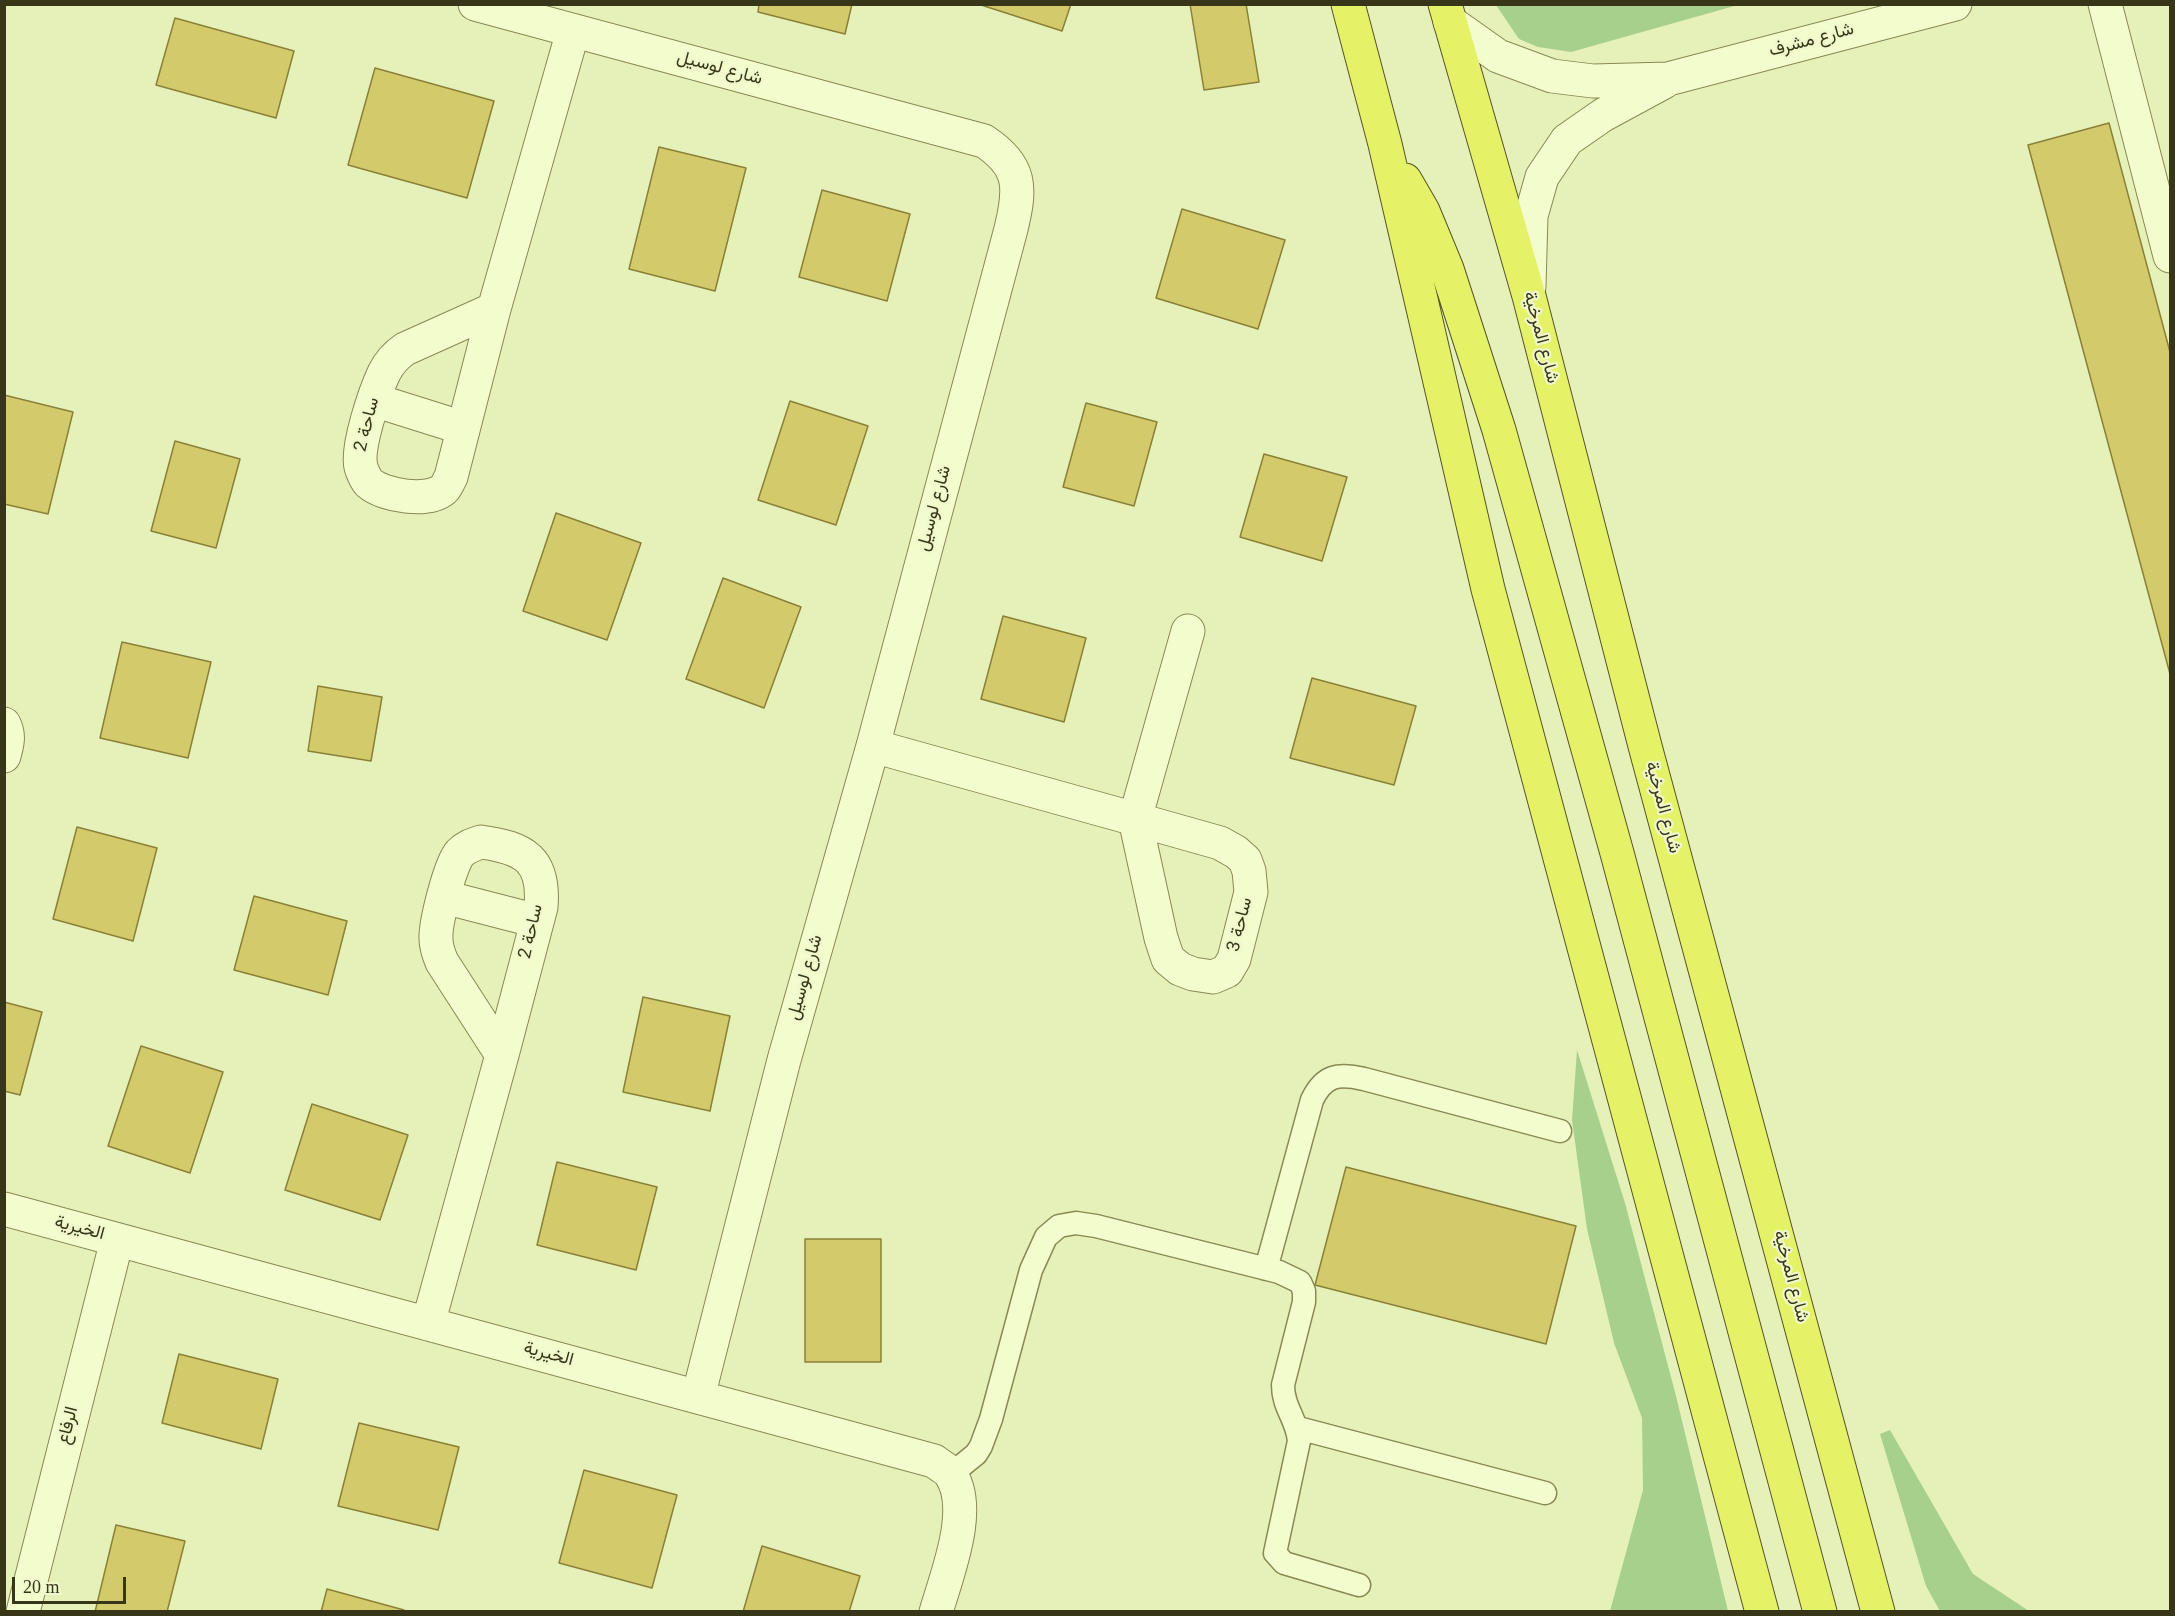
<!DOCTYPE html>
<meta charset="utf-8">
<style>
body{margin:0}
#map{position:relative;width:2175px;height:1616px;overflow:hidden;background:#e6f1ba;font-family:Georgia,serif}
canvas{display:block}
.frame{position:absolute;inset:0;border:6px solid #373619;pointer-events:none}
.scale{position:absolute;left:12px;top:1577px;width:114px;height:27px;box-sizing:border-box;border:3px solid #373619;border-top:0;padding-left:8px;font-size:18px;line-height:21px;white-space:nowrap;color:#373619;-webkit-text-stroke:4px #eff8ca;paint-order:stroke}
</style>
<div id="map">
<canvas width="2175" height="1616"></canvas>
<div class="frame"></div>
<div class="scale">20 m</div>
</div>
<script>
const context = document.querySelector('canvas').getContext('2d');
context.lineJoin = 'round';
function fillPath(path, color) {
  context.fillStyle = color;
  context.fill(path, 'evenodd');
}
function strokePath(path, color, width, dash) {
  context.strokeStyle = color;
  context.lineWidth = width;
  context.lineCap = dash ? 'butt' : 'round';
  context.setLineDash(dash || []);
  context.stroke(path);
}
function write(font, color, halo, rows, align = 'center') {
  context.font = font + ' Georgia,Vazirmatn,serif';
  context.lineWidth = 4.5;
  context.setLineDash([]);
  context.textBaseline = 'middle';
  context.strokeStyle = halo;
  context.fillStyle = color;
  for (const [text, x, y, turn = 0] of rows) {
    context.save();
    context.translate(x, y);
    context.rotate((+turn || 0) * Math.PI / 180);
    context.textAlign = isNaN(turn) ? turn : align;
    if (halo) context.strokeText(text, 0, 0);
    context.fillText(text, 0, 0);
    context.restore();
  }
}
fillPath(new Path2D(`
 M1496,5v-1l242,1 -167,47 -33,-5 -19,-8z
 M1577,1050l48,153 51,193 52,215h-118l33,-121 -1,-72 -28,-75 -27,-114 -15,-109z
 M1890,1430l83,144 56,37h-89l-14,-25 -46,-152z`), '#a7d08d');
const building = new Path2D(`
 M759,4h93l-7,30 -87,-22z
 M978,4h93l-9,27z
 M1190,4h56l13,78 -55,8z
 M175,18l119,33 -18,67 -120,-33z
 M375,68l119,33 -27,97 -119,-33z
 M2109,123l61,229v322l-142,-529z
 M659,147l87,21 -31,123 -86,-22z
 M822,190l88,24 -23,87 -88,-24z
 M1182,209l103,31 -27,89 -102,-31z
 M4,395l69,17 -25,102 -44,-10z
 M790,401l78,25 -32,99 -78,-25z
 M1086,403l71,19 -23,84 -71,-19z
 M175,441l65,18 -24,89 -65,-17z
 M1264,454l83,23 -25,84 -82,-24z
 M556,513l85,30 -34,97 -84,-29z
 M723,578l78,29 -37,101 -78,-29z
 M1003,616l83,22 -22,84 -83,-23z
 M122,642l89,20 -23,96 -88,-20z
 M1312,678l104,28 -22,79 -104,-27z
 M318,686l64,11 -11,64 -63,-10z
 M77,827l80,21 -24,93 -80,-22z
 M254,896l93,25 -19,74 -94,-25z
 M643,997l87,19 -20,95 -87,-19z
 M4,1002l38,10 -22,83 -16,-4z
 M141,1046l82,26 -33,101 -82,-27z
 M312,1104l96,31 -28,85 -95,-30z
 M557,1162l100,25 -21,83 -99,-25z
 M1346,1167l230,59 -30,118 -231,-59z
 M805,1239h76v123h-76z
 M179,1354l99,25 -17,70 -99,-26z
 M359,1423l100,24 -21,83 -100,-24z
 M584,1470l93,25 -25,93 -93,-25z
 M116,1525l69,16 -18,71h-72z
 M762,1546l98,30 -11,36h-106z
 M327,1589l77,21v2h-83z`);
fillPath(building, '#d3ca6c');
strokePath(building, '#8a8137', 1.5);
const service = new Path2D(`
 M1266,1269l46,-169c12,-25 26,-27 52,-21l196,52
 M1298,1428l247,65
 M948,1471l12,-4 16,-13 5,-8 10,-27 40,-149 15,-33 13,-11 17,-3 20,3 183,46 21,10 4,9v11l-21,83c0,23 14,34 16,56l-24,112 9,10 75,22`);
const minor = new Path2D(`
 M475,4l509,137c38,25 37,47 27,88l-138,517 -89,314 -86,337
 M2105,4l65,252
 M494,309l-43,168c-2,3 -4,9 -7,12 -16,14 -60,7 -75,-6 -3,-3 -7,-12 -8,-16 -5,-19 14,-75 23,-94 5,-10 12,-18 21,-24z
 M494,309l79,-278
 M374,400l89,28
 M4,724c6,12 3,20 0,32
 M873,746l262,73 53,-188
 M1135,819l85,24 16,9 9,8 4,11 2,21 -17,67 -7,12 -14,6 -20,-3 -13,-5 -12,-10 -7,-21z
 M481,842c43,6 64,17 60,65l-39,148 -60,-93c-3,-7 -6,-14 -6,-23 -1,-15 14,-75 24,-86 6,-6 12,-8 21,-11z
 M444,897l93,24
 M4,1209l930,252c5,4 11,7 15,11 26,34 -2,102 -13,140
 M428,1324l74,-269
 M23,1612l94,-372`);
const tertiary = new Path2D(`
 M1450,22l48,34 54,20 41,5 75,-2 287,-75
 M1529,287l2,-71 11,-39 25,-37 36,-25 61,-33`);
const trunk = new Path2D(`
 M1348,4l37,140 103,445 274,1023
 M1445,4l84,292 116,450 233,866
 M1405,180l18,31 24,58 52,161 118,423 203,759`);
strokePath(service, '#888953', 25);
strokePath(minor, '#888953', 35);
strokePath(tertiary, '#888953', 35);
strokePath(trunk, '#565428', 35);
strokePath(service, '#f3fccd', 22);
strokePath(minor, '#f3fccd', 33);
strokePath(tertiary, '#f3fccd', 33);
strokePath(trunk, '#e3f266', 33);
write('18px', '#373619', '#eff8ca', [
 ["شارع مشرف",1812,42,-15],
 ["شارع لوسيل",719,70,15],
 ["شارع المرخية",1539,338,75],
 ["ساحة 2",369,425,-76],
 ["شارع لوسيل",936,509,-75],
 ["شارع المرخية",1661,808,75],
 ["ساحة 3",1242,925,-76],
 ["ساحة 2",533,932,-77],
 ["شارع لوسيل",807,978,-74],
 ["الخيرية",79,1230,15],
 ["شارع المرخية",1789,1277,75],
 ["الخيرية",548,1356,15],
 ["الرفاع",70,1426,-76]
]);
</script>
